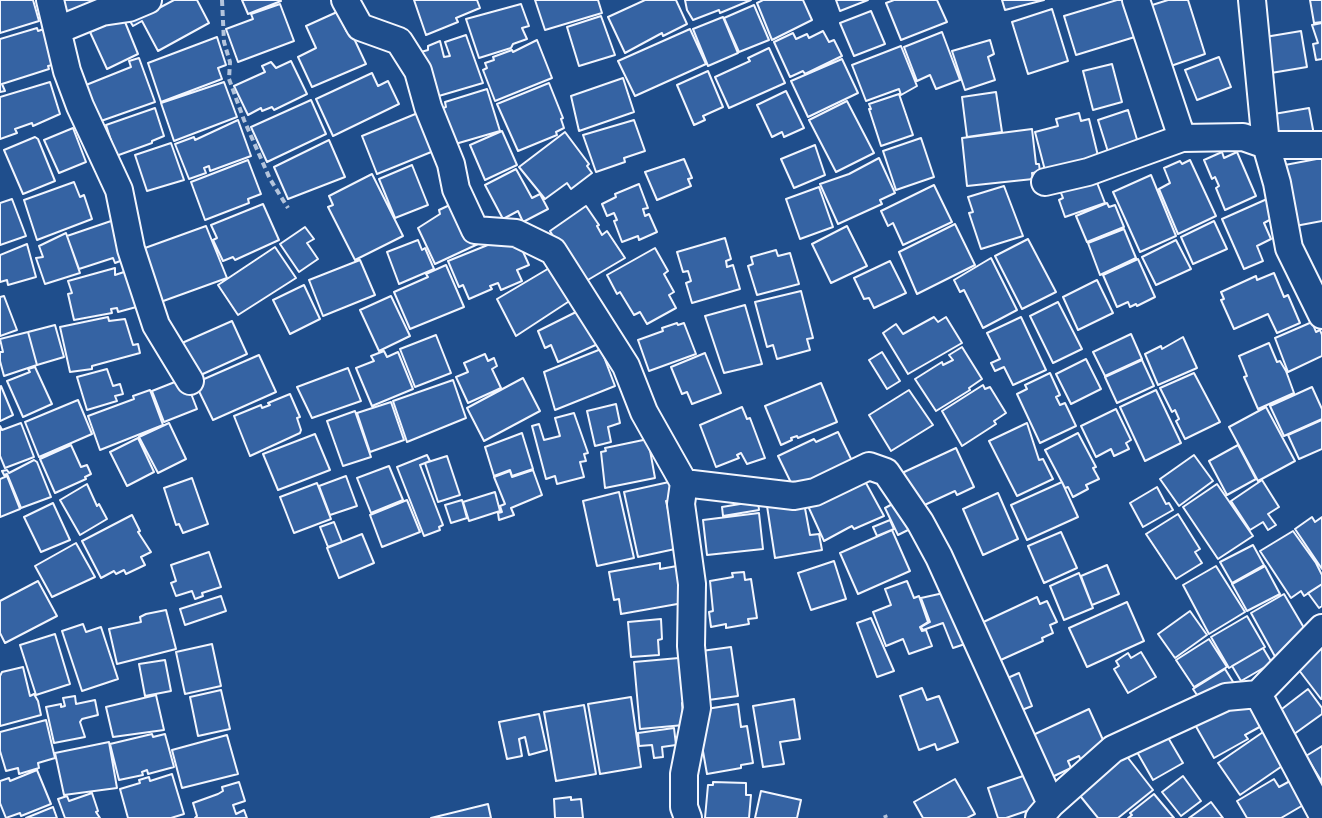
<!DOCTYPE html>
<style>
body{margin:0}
canvas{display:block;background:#1f4e8c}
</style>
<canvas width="1322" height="818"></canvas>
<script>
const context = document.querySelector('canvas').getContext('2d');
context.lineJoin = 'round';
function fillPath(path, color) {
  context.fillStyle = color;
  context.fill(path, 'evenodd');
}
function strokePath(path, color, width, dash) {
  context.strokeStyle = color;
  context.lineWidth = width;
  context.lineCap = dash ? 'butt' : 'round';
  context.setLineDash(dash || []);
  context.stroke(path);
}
const building = new Path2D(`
 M0,0h33l6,21 -39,12z
 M56,0h58l-54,15z
 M174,0h23l12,23 -51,28 -16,-30 -9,5 -5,-8 12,-6 2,5z
 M242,0h38l1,1 -33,13z
 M414,0h63l3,8 -24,10 2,4 -32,13z
 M535,0h63l4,13 -57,17z
 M645,0h31l11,24 -24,12 -1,-3 -37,20 -17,-36z
 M685,0h66l-31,13 -1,-3 -26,10 -6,-10z
 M763,0h40l9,20 -40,20 -15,-37z
 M836,0h32l-28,11z
 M894,0h43l10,22 -46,18 -15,-37z
 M1002,0h42l-39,10z
 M1117,0h10l11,36 -62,19 -12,-39z
 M1168,0h20l17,54 -37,13 -19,-61z
 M1310,0h12v22l-8,1z
 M280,4l14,37 -56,21 -12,-33 27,-10 -2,-5z
 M521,4l8,22 -7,2 5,11 -14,5 -2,4 -32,10 -13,-39z
 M754,5l15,35 -30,12 -15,-34z
 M1052,9l16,52 -40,13 -16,-52z
 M871,11l14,33 -31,12 -14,-33z
 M337,12l10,20 3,-2 16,34 -54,23 -14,-30 18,-9 -10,-22z
 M601,16l14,39 -36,11 -12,-39z
 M123,17l15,37 -31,15 -17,-37z
 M723,17l15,36 -30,13 -15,-37z
 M1322,23v36l-6,1 -3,-16 5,-1 -6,-18z
 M37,28l1,3 6,-2 12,35 -8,2 1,3 -47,15 3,7 -5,1v-53z
 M690,29l16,35 -71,32 -17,-35z
 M823,31l6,11 5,-2 8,16 -37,18 -2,-3 -13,6 -16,-35 19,-9 3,6 11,-5 2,4z
 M1301,31l6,36 -42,7 -6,-36z
 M942,32l18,48 -24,9 -6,-14 -13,6 -13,-34z
 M466,35l17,48 -51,15 -18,-44 14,-4v-4l12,-5 4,16 6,-1 -5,-14z
 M217,37l9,28 -8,3 4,11 -61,23 -13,-39z
 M537,40l15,38 -57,23 -12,-31 4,-2 -2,-5 9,-3 -1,-3 19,-7 1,2z
 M990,40l4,14 -6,3 7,23 -30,10 -13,-39z
 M901,46l16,40 -16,9 -2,-6 -33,12 -14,-36z
 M769,48l16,35 -56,25 -14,-31 35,-16 -2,-3z
 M1219,57l12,30 -34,13 -12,-30z
 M139,58l16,44 -54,19 -25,-32 55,-22 -2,-6z
 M842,59l16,34 -50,24 -17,-36z
 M291,61l16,33 -33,16 -2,-3 -10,4 -1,-3 -13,7 -14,-29 31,-14 -3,-6 9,-4 5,6z
 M1112,64l10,38 -29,8 -10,-39z
 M708,71l15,36 -20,9 2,4 -11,5 -17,-40z
 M372,73l6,13 10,-5 11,23 -66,32 -17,-37z
 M623,78l11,34 -55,19 -8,-35z
 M50,82l10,32 -27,12 -1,-3 -17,6 2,4 -17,6v-42z
 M224,82l13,35 -63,24 -13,-38z
 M549,83l14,35 -2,1 3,9 -8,4 1,3 -39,16 -21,-47z
 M487,89l13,42 -55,16 -12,-36 13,-4 -1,-5z
 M786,91l18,37 -20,9 -2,-5 -10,5 -15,-32z
 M996,92l6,40 -35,5 -5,-40z
 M899,94l14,41 -32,11 -12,-37h2l-2,-5z
 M311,100l15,34 -59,28 -16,-35z
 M847,101l27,52 -38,19 -27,-52z
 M155,108l9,28 -12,5v2l-36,13 -10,-31z
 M1309,108l5,27 -34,7 -6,-28z
 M425,110l16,38 -64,26 -15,-38z
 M1128,110l11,36 -30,9 -11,-35z
 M1079,113l2,8 8,-2 11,45 -53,14 -12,-46 23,-6 -2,-7z
 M238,120l13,36 -41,15 -1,-5 -5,2 2,5 -17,6 -14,-35 19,-7 1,3z
 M634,120l11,31 -21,7 1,4 -29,10 -13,-37z
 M73,128l13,34 -27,11 -15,-33z
 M1032,129l4,35h3l1,8 -8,1 1,6 -66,7 -5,-48z
 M502,131l15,34 -32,15 -15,-35z
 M565,132l24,32 -2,2 5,7 -21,16 -4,-6 -22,16 -26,-32z
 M35,137l3,2 17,42 -32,13 -19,-44z
 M921,138l13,39 -38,13 -13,-39z
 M329,140l16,37 -57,22 -14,-32z
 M171,143l13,37 -37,11 -12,-36z
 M815,145l10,30 -31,13 -13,-29z
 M1222,152l2,6 13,-6 19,44 -31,14 -9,-22 3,-2 -4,-9 -3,2 -8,-19z
 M879,158l16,35 -15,7 2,4 -44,20 -18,-40 29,-10z
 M1322,158v63l-32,6 -5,-62z
 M684,159l8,19 -4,1 3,7 -34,14 -12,-28z
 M248,160l13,34 -13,5 1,4 -44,17 -14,-38z
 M1190,160l26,56 -38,18 -19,-45 11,-6 -6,-15 16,-7 2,3z
 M412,165l16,40 -33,13 -16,-39z
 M516,169l16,29 8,-4 8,15 -25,13 -5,-11 -15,8 -18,-34z
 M372,174l31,62 -48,24 -27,-53 5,-2 -4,-9z
 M1094,175l11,28 -40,14 -6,-17 4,-2 -6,-15z
 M1151,175l25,61 -36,16 -27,-60z
 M74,182l6,15 4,-2 8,24 -55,21 -13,-40z
 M639,184l9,24 -5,1 2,7 4,-2 8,18 -18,8 -1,-4 -16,6 -8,-21 3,-1 -3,-7 -7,3 -5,-12 14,-7 -1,-3z
 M934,185l18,37 -49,23 -10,-22 -5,3 -7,-15z
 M1004,186l19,50 -42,13 -12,-36 4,-1 -5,-15z
 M819,187l14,40 -33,12 -14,-40z
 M12,199l14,37 -26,9v-42z
 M1267,199l8,18 -11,6 7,16 -14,7 6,15 -19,8 -22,-50z
 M454,203l7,4 17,37 -43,20 -17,-36 22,-14 -1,-4z
 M1107,203l2,4 6,-2 9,22 -37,15 -11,-26z
 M263,204l16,36 -44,20 -2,-3 -10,4 -10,-21 4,-2 -6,-13z
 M586,206l13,19 -2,1 5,9 5,-4 18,27 -44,26 -31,-53z
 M114,220l14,38 -13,5 -2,-5 -34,11 -12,-33z
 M1214,221l13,28 -34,15 -12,-27z
 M955,224l20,41 -58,29 -18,-42z
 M206,226l21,52 -72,26 -13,-43 3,-13z
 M847,226l20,40 -36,17 -19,-39z
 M305,227l9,12 -7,4 11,16 -19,13 -19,-28z
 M1124,229l12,29 -36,17 -12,-32z
 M66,233l14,40 -35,11 -9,-26 7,-1 -4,-11z
 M515,234l14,31 -12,5 5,11 -21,9 -3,-7 -8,3 2,3 -23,10 -6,-14 -4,2 -11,-26z
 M725,238l6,21 -5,2 1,6 6,-2 7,24 -48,14 -6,-20 5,-2 -3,-10 -5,1 -6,-20z
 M1028,239l28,53 -34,17 -27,-53z
 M418,240l4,10 3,-2 9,21 -35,15 -12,-32z
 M1176,240l15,29 -35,16 -14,-28z
 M27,244l9,33 -28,8 -1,-5 -7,2v-27z
 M275,247l21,31 -58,37 -20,-30z
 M655,248l13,23 -4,3 10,18 -5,3 7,13 -29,16 -7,-12 -6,3 -14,-23 -3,2 -10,-19z
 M776,250l2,6 12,-3 9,31 -42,11 -9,-29 5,-2 -2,-7z
 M991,258l26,52 -34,18 -19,-38 -4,2 -6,-12z
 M1138,259l17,38 -18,9 -1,-2 -6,3 -2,-5 -11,5 -14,-32z
 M360,260l15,35 -52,21 -14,-36z
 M890,261l16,32 -32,15 -5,-10 -5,1 -10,-21z
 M446,265l18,42 -54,22 -16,-37 34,-15 -2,-3z
 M551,267l20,33 -55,36 -19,-37z
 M115,268v7l15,-5 10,36 -22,6 -1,-4 -6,1 1,4 -38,7 -6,-26 4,-1 -4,-12z
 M1274,273l10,24 4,-2 12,28 -23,10 -9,-19 -34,15 -13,-29 3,-1 -3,-7 35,-16 1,4z
 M1097,280l16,33 -35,17 -15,-33z
 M304,285l16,34 -30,15 -17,-34z
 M801,291l12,47 -6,1 3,11 -33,9 -4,-14 -6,2 -12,-45z
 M4,296l13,34 -17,6v-39z
 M391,296l19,40 -31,15 -19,-41z
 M1058,302l24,47 -29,14 -23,-47z
 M745,305l17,59 -38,9 -19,-57z
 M584,308l16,35 -42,19 -7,-17 -6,3 -7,-17z
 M108,317l1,4 16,-2 8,26 5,-1 2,9 -48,13v3l-22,3 -10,-45z
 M934,317l4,5 8,-5 16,26 -54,31 -25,-41 13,-9 7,10z
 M1021,317l25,53 -33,15 -9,-18 -9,4 -4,-8 9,-4 -13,-26z
 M232,321l15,33 -53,24 -12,-35z
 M1312,322l4,10 4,-2 2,5v21l-34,16 -13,-34z
 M677,323l1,2 6,-2 12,31 -47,17 -11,-31 25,-9 -1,-3z
 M55,325l9,32 -27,8 -9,-33z
 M28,332l9,33 -33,11 -4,-15v-9h3l-3,-13z
 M1131,334l11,25 -37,17 -12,-24z
 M436,335l15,38 -36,14 -15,-38z
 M1183,337l14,31 -39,17 -13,-31 16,-8 1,3z
 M1269,343l8,19 3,-1 6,10 8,22 -36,16 -14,-32 3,-1 -8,-20z
 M962,347l20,32 -13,9 1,2 -34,21 -21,-32 27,-17 1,3 10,-5 -4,-5z
 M601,349l14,37 -60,24 -11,-38z
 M384,351l3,6 11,-5 15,37 -41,17 -16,-38 18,-7 -3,-5z
 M882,352l18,29 -13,8 -18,-29z
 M705,353l16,40 -29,11 -5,-12 -5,2 -11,-27z
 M485,354l3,7 6,-3 3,8 -5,3 9,19 -33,15 -12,-26 12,-5 -4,-9z
 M259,355l17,37 -63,28 -18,-37z
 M1086,359l15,30 -30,15 -15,-30z
 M1142,360l12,26 -37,17 -12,-26z
 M35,367l17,37 -29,13 -16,-36 23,-9 -2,-3z
 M348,368l13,33 -49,17 -15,-31z
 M107,369l6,17 7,-2 3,10 -8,2 2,5 -30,9 -10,-33z
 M1050,373l10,22 -4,2 4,8 5,-2 11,23 -36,17 -23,-49 10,-5 -2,-4z
 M1194,373l26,49 -35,17 -9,-18 3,-2 -4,-9 -3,2 -12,-24z
 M185,378l12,31 -33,13 -12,-31z
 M523,378l17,33 -56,30 -17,-33z
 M453,380l13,38 -59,24 -14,-41z
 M821,383l16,39 -39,16 -1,-2 -6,2 1,2 -11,5 -16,-39z
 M983,385l2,4 5,-2 16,26 -12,8 2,3 -34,22 -20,-35z
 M1,386l12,29 -13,6v-34z
 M1312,387l10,22v10l-38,17 -14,-30z
 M150,390l13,35 -63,25 -12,-34 46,-17 -1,-3z
 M909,390l24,35 -42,26 -22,-36z
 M1156,390l25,53 -36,18 -25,-54z
 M290,394l10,23 -3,1 4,12 -1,3 -50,23 -16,-40 27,-11 1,3 8,-3 -2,-2z
 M78,400l14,34 -53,23 -14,-35z
 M391,402l13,38 -34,12 -13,-39z
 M616,404l4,19 -12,4 3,15 -16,4 -8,-35z
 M742,407l5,12 3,-1 15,40 -18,6 -6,-11 -4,2 2,3 -23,9 -16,-42z
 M1266,407l29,54 -37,20 -29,-54z
 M1116,409l15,31 -5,3 3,6 -15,7 -3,-7 -15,8 -15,-31z
 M355,411l16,46 -28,9 -16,-45z
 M574,413l14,40 -4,1 2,7 -6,1 4,15 -27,7 -2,-8 -9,3 -14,-53 7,-2 5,16 16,-4 -5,-18z
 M1322,420v29l-23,10 -11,-24z
 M21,423l13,34 -29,11 -5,-12v-30l2,4z
 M169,423l17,36 -28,14 -19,-36z
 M1027,423l12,37 4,-1 10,20 -36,17 -28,-55z
 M838,432l15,31 -57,30 -18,-37 36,-17 2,3z
 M522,433l11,36 -21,7 -2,-6 -16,6 -9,-29z
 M1078,433l18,34 -3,1 6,11 -13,6 2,4 -15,8 -5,-10 -3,1 -20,-38z
 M315,434l15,36 -52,20 -15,-36z
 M138,438l16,34 -27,14 -17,-34z
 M648,439l7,39 -50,10 -4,-36 5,-1 -1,-3z
 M71,445l10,22 6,-2 4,9 -6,3 1,2 -31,14 -15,-34z
 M1238,445l18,34 -29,16 -18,-34z
 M956,448l18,39 -17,8 -2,-4 -37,17 -16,-35z
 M427,455l3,6 -10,4 23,60 -4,2 1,3 -16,6 -27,-69z
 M1194,455l19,26 -34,25 -19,-27z
 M447,456l13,39 -22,7 -13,-39z
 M34,460l3,2 14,35 -30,11 -14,-34 -3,1 -2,-4 5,-1 2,3z
 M389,466l14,34 -32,13 -14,-35z
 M533,470l9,25 -31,13 3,7 -15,5 -1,-7 4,-1 -2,-6 5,-2 -11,-27 16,-6 2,6z
 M7,476l13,33 -20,8v-38z
 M346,476l11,30 -27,9 -11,-29z
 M192,478l16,46 -25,9 -4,-9 -3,1 -12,-37z
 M1262,480l17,27 -11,7 8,11 -8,5 -5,-8 -13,8 -19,-29z
 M669,482l4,18 -7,1 3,13 4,-1 4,20 -5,1 3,15 -37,8 -14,-65z
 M861,482l1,2 4,-1 18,33 -30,13 -2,-3 -4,2 -24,13 -16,-35z
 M1062,482l16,35 -51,23 -16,-35z
 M317,483l14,36 -37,14 -14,-36z
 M87,484l10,22 2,-2 8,15 -27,16 -20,-35z
 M1217,484l36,52 -35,23 -35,-52z
 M1157,487l9,17 3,-1 4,7 -30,17 -13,-24z
 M495,492l5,19 -31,10 -6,-19z
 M619,492l15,66 -37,8 -14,-65z
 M998,493l20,46 -35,16 -20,-46z
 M407,500l13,32 -38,15 -12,-32z
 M462,500l5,18 -16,5 -6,-18z
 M900,500l14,27 -16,8 -13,-27z
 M758,501l1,9 -36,6 -1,-9z
 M53,503l17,37 -29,12 -17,-35z
 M784,503h20l6,32 9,-1 3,16 -47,8 -8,-52z
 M759,513l4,36 -56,6 -4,-35z
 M1178,514l22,35 -5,3 7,11 -26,16 -30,-45z
 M132,515l8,16 -2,1 13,20 -10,5 4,8 -19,9 -2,-4 -8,4 -2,-3 -13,7 -19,-37z
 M1312,517l3,5 7,-5v52l-27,-40z
 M890,520l4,9 -17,7 -4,-9z
 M334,522l8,20 -14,5 -8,-20z
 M892,530l18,41 -52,23 -18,-41z
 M1293,531l23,32 6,12v9l-18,12 -3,-5 -10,7 -31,-47z
 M1061,532l16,36 -33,15 -16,-37z
 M362,534l12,29 -35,15 -12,-30z
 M76,543l19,34 -43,20 -17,-31z
 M1253,545l11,20 -32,18 -12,-21z
 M209,552l12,35 -19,6 1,3 -8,3 -3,-8 -16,5 -5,-13 5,-2 -5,-16z
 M834,561l12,38 -35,11 -13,-37z
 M660,563v6l17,-3 6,37 -62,11 -2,-15 -5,1 -5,-28z
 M1107,565l12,29 -27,11 -11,-29z
 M1216,566l29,46 -36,22 -26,-49z
 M1265,566l15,28 -33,17 -15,-27z
 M744,572l1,8 6,-1 6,39 -9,1 1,5 -23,4v-4l-15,3 -2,-15 4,-1 -3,-30 23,-4 -1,-4z
 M1079,573l14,35 -29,12 -14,-34z
 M38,581l19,35 -52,27 -5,-10v-32z
 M907,581l7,17 5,-2 1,3 8,23 -8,5 2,4 4,-1 6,16 -23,8 -6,-15 -17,7 -13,-34 18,-7 -6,-16z
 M1322,584v22l-3,2 -11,-15z
 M948,592l20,51 -15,5 -10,-25 -20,7 -2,-3 9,-5 -9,-24z
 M1284,594l26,44 -32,24 -27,-49z
 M221,596l5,15 -41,14 -5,-16z
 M1037,597l3,7 7,-3 10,21 -7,3 3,8 -11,5 1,3 -49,22 -17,-38z
 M1127,602l17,39 -57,26 -18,-39z
 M166,610l10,39 -59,15 -8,-35 32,-7 -1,-5 6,-3z
 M1190,611l17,24 -32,23 -17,-24z
 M1247,616l18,31 -36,21 -18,-31z
 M871,618l23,53 -17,6 -20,-54z
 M661,619l1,20 -4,1 1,15 -28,2 -3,-35z
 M83,624l3,8 15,-5 17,52 -36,12 -20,-60z
 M55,634l15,50 -34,11 -16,-50z
 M1209,639l18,28 -33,20 -18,-27z
 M1322,640v59h-1l-29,-38z
 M212,644l9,42 -36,8 -9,-42z
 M731,647l7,49 -37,5 -7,-49z
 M1263,648l9,15 -31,18 -9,-15z
 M1141,652l15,25 -28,16 -14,-24 5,-3 -3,-5 12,-8 3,5z
 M690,657l5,45 -13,1 2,22 -44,4 -6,-67z
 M165,660l6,31 -26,5 -6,-32z
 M23,667l7,29 4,-2 4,7 3,14 -41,11v-50l2,-4z
 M1225,669l10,16 -32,19 -10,-15z
 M1019,673l13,33 -15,6 -14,-32z
 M922,688l5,12 12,-4 19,46 -21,8 -2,-6 -16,6 -19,-54z
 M1308,689l14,19v6l-32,23 -16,-22z
 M221,690l9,39 -32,7 -8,-39z
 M156,695l8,35 -51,7 -7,-30z
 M75,696l1,8 19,-4 3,15 -16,4 -2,3 5,15 -31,6 -8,-36 15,-3v3l4,-1 -2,-8z
 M1249,696l16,28 -20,11 3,4 -34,19 -20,-35z
 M631,697l10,70 -41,7 -12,-70z
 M794,699l6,40 -20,3 4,22 -21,3 -10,-61z
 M738,704l3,23 6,-1 6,37 -12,2v3l-34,6 -9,-51 2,-13z
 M584,705l12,69 -40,7 -12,-69z
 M1089,709l19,42 -26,12 -3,-7 -11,5 3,7 -19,9 -19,-42z
 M539,714l8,36 -18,5 -4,-18 -6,2 3,17 -15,3 -8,-37z
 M46,720l9,38 -17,5 1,5 -20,6 -1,-6 -12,3 -6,-20v-19z
 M674,728l2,17 -14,2 1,10 -9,1 -2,-13 -13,1 -1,-13z
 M1163,729l20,34 -30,17 -20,-35z
 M1266,730l22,32 -48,33 -22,-32z
 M152,734l1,3 12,-3 9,33 -26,7 -1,-4 -5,2 1,3 -24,5 -9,-36z
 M227,735l11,39 -56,14 -10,-38z
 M109,742l8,46 -53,7 -9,-42z
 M1322,746v36l-16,-26z
 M1125,754l28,36 -35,28h-20l-21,-26z
 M37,770l14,34 -30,12 -1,-3 -14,5 -6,-15v-22l9,-3 1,3z
 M172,774l12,40 -13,4h-43l-8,-29 20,-6 -1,-3 10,-3 1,4z
 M1026,775l12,32 -32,11h-8l-10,-30z
 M1183,776l18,25 -20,15 -19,-24z
 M955,779l20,35 -8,4h-44l-9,-16z
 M1274,779l5,8 11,-6 15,23 -24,14h-34l-10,-17z
 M239,782l6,19 -12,4 3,9 8,-4 3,8h-52l2,-2 -4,-13 25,-9 5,-3 -1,-4z
 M713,782l33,1v12h5l-2,23h-44l3,-33h5z
 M761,791l40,9 -4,18h-42z
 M92,793l6,18 -2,1 4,6h-35l-7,-19 9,-3 2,5z
 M1154,794l20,24h-46l4,-3 -2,-2z
 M571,797v3l10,-1 2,19h-28l-1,-19z
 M1211,802l12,16h-34z
 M488,804l3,14h-60z
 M53,807l4,11h-31z`);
fillPath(building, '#3563a3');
strokePath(building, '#f2f6ff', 2);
const minor = new Path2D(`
 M50,0l17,71 13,35 39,84 12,59 25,76 34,56
 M345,0l15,27 39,14 19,30 10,36 23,57 5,25 19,41 41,3 37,18 73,115 18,46 40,71 -3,21 11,80 -1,62 6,62 -13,66v33l4,11
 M1136,0l46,138
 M1252,0l14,145h56
 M58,30l44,-18 27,-4 19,-8
 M1045,182l43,-10 94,-34 61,-1 23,8 11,38 12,65 33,67
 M684,483l110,13 21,-4 54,-26 17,6 34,50 19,35 112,247
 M1258,694l64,120
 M1039,818l12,-14 62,-55 113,-52 32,-3 64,-66`);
strokePath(minor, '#f2f6ff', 30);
strokePath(new Path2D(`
 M222,0l2,42 6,20 -1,17 15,41 26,59 18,29
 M885,815l1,3`), '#b3c4dc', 4, [6, 4]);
strokePath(minor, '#1f4e8c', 26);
</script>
